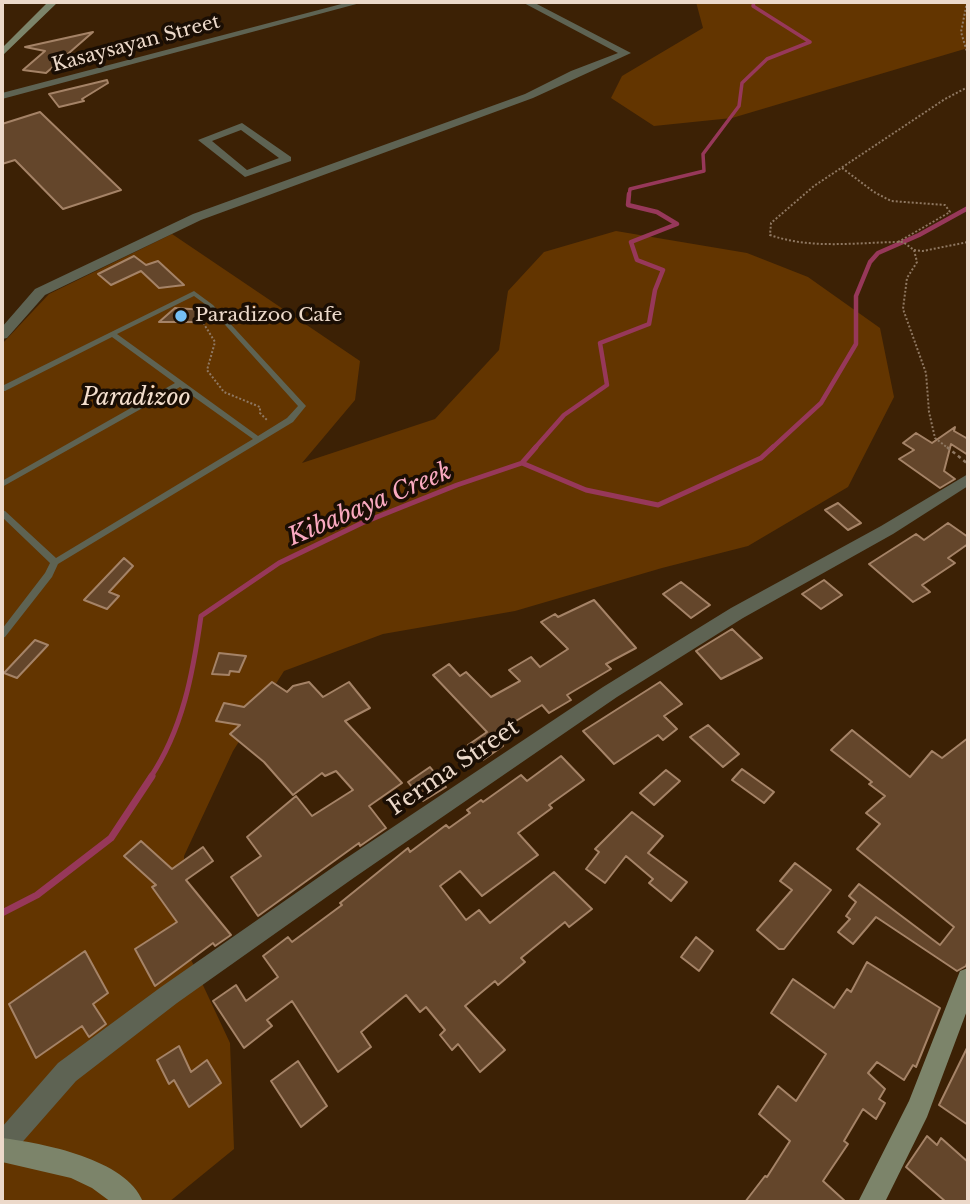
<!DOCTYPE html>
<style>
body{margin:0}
#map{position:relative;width:970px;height:1204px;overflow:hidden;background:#3c2105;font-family:"Libre Baskerville",serif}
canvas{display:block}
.frame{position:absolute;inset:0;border:4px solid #ecd9ca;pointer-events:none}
</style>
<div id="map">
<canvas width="970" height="1204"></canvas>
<div class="frame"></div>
</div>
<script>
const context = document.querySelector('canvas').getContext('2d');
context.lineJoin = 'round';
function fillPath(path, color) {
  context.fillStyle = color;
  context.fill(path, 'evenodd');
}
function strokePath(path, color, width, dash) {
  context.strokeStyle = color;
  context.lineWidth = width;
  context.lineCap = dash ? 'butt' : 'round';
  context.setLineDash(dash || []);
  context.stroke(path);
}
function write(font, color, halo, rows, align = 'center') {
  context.font = font + ' "Libre Baskerville",serif';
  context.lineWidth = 7;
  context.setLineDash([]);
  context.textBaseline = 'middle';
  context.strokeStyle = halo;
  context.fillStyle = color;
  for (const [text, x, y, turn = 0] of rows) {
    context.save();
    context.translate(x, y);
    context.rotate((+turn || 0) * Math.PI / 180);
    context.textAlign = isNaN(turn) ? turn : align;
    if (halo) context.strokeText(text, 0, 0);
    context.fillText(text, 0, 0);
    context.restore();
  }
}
fillPath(new Path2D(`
 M696,2h272v46l-236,70 -78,8 -43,-28 11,-22 81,-48z
 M616,231l131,22 61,24 72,51 14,69 -46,90 -100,59 -86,22 -147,43 -132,23 -99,37 -51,80 -49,105 3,95 43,92 4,106 -65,53h-167v-858l47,-50 123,-60 188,127 -5,39 -53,63 133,-44 64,-69 9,-59 36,-39z`), '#633500');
strokePath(new Path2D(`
 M629,196l1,-7 74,-18 -1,-17 36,-48 3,-23 25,-24 43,-17 -57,-36 1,-4`), '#97385a', 3.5);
strokePath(new Path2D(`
 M534,449l30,-34 43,-30 -7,-42 49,-19 6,-34 8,-20 -26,-10 -6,-18 46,-18 -20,-12 -29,-7 1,-11
 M771,449l50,-46 35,-59v-48l14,-34 8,-9 41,-18 49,-27`), '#97385a', 4.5);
strokePath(new Path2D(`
 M522,463l64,27 72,15 103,-47 12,-11
 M150,778c33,-49 43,-105 51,-162l78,-53 83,-40 95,-38 65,-22 14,-16`), '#97385a', 5);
strokePath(new Path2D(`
 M2,913l35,-18 74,-57 41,-62`), '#97385a', 7);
const building = new Path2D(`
 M93,32l-47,41 -23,-3 22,-19 -20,-4z
 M107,80l1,3 -26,16 2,2 -25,6 -10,-13z
 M40,112l81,78 -58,19 -48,-49 -13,4v-40z
 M134,256l12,9 12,-4 26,24 -25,3 -18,-17 -30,14 -13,-11z
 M175,308l30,2 -11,12h-35z
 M955,427l-1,4 14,8v16l-17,-11 -7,27 11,8 -15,9 -41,-29 15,-9 -11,-7 13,-10 16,10z
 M838,503l23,20 -13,7 -23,-20z
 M948,523l20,14v7l-20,14 7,5 -33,22 8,7 -17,10 -44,-38 47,-30 8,6z
 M124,558l9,8 -24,26 10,4 -12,13 -23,-9z
 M824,580l18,15 -21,14 -19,-15z
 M681,582l29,23 -19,13 -28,-24z
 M594,600l42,48 -30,16 5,5 -44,26 4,5 -22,13 -7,-8 -49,30 10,11 -20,14 -15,-15 19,-13 -54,-57 16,-11 11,12 6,-4 25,25 29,-16 -11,-11 22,-13 9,10 28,-18 -27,-27 14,-8 3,3z
 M732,629l30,29 -41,21 -25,-28z
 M35,640l13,5 -31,33 -13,-5z
 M219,653l27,3 -7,16 -9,-1 -1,4 -17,-1z
 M272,682l15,10 6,-6 16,-4 14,15 26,-15 21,26 -25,13 57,62 -33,23 17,22 -26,18 -1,-3 -101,73 -27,-39 30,-21 -14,-19 49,-41 16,20 41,-26 -17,-19 -11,5 -3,-3 -29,22 -29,-33 -34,-28 10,-9 -24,-4 8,-18 20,4z
 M660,682l22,22 -18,12 13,13 -14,11 -5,-5 -44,29 -31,-33z
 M708,725l31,29 -16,13 -33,-30z
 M852,730l58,47 22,-26 10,7 26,-20v222l-2,6 -9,5 -81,-54 -23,27 -15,-12 12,-13 -4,-3 10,-14 -7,-6 10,-12 81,61 14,-18 -97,-78 23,-25 -14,-11 19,-17 -16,-12 3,-2 -41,-32z
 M561,756l23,24 -35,25 3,3 -34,25 20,22 -56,41 -22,-25 -20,15 26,34 13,-10 11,13 64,-51 38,37 -23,18 -4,-5 -44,36 4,4 -27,23 -3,-4 -30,25 40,44 -25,22 -22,-28 -6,6 -12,-15 5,-5 -19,-23 -6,5 -14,-17 -45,37 10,15 -33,25 -46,-71 -25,19 5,6 -28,22 -31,-47 23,-16 10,16 32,-24 -15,-21 25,-19 4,5 50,-37 -2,-2 68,-55 2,4 36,-27 3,3 21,-15 -3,-3 14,-10 2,2 38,-27 6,6z
 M430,767l16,20 -23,14 -15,-19z
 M742,769l32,23 -10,11 -32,-23z
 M666,770l14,11 -26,24 -14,-12z
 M632,812l31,24 -15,17 39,29 -16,19 -22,-18 4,-4 -27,-23 -21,27 -19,-14 13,-17 -4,-3z
 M141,841l31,28 31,-22 10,14 -27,19 45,55 -16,11 -2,-3 -58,43 -20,-37 42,-27 -25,-35 4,-2 -32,-29z
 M795,863l36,27 -47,59h-5l-22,-19 35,-40 -12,-9z
 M696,937l17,14 -14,20 -18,-14z
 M85,951l23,42 -15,11 13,20 -17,13 -7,-11 -46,32 -27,-54z
 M867,962l73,46 -24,59 -3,-2 -9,15 -27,-18 -9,11 17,16 -6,10 6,4 -9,16 -13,-10 -19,32 4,3 -25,37 23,21h-101l20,-26 2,1 23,-36 -31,-27 19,-28 18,15 30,-47 -55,-41 22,-34 41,29 13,-19 4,3z
 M179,1046l12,26 16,-12 14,23 -32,24 -15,-27 -5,4 -12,-24z
 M968,1046v79l-29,-20z
 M298,1061l29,45 -26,21 -30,-46z
 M927,1136l10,9 4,-7 27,24v40h-22l-40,-35z`);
fillPath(building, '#64462b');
strokePath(building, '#a58367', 2);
strokePath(new Path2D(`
 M967,2l-6,30 7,23
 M842,168l32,24 17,9 54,4 5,7 -52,30
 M914,250l9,1 45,-9
 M199,316l16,26 -8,28 17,22 36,15v6l7,7
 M949,449l-14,-11 -6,-26 -3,-39 -23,-64 4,-31 10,-16 -3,-12 -11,-8c-45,0 -90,8 -133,-7l1,-12 43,-37 131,-87 23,-12`), '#8f7862', 2, [2, 2]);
strokePath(new Path2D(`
 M947,447l21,17`), '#8f7862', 2.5, [3.5, 3.5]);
fillPath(new Path2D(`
 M194,291l19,14 93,101 -13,16 -235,142 -6,13 -47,60 -3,1v-9l43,-56 5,-10 -48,-46v-7l3,1 51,47 197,-119 -73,-52 -178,100v-6l173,-98 -63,-46 -107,54h-3v-5zM194,296l15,11 89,99 -11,12 -29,18 -141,-102z`), '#5e6353');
fillPath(new Path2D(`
 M349,2h15l-362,97v-6z
 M522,2h11l98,51 -98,45 -332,122 -156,75 -38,43 -5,1v-12l33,-38 158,-75 332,-120 46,-23 47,-18z
 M242,123l49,34v4l-46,16 -47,-37zM241,130l38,28 -32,12 -35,-29z
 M968,474v12l-75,48 -150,84 -126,79 -262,180 -178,126 -101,78 -65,74 -9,3v-31l56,-64 103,-76 178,-124 264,-176 128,-79 150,-82z`), '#5e6353');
fillPath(new Path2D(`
 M48,2h10l-56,54v-8z
 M968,968v40l-41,109 -42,85h-27l51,-101 51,-130z
 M2,1138c40,5 125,21 141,64h-32l-19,-14 -21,-10 -69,-16z`), '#7c846a');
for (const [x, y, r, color] of [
 [181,316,7,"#75c0f6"]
]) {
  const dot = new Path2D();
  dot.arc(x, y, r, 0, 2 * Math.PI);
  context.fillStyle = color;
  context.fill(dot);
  strokePath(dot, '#1a0e04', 2.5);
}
write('19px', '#ecd9ca', '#1a0e04', [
 ["Kasaysayan Street",136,44,-15]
]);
write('19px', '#ecd9ca', '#1a0e04', [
 ["Paradizoo Cafe",195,316]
], 'left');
write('italic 23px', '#f4dfce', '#1a0e04', [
 ["Paradizoo",136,399]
]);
write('23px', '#ecd9ca', '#1a0e04', [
 ["Ferma Street",454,768,-34]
]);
write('italic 24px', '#f9a9bf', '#1a0e04', [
 ["Kibabaya Creek",370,505,-23]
]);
</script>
